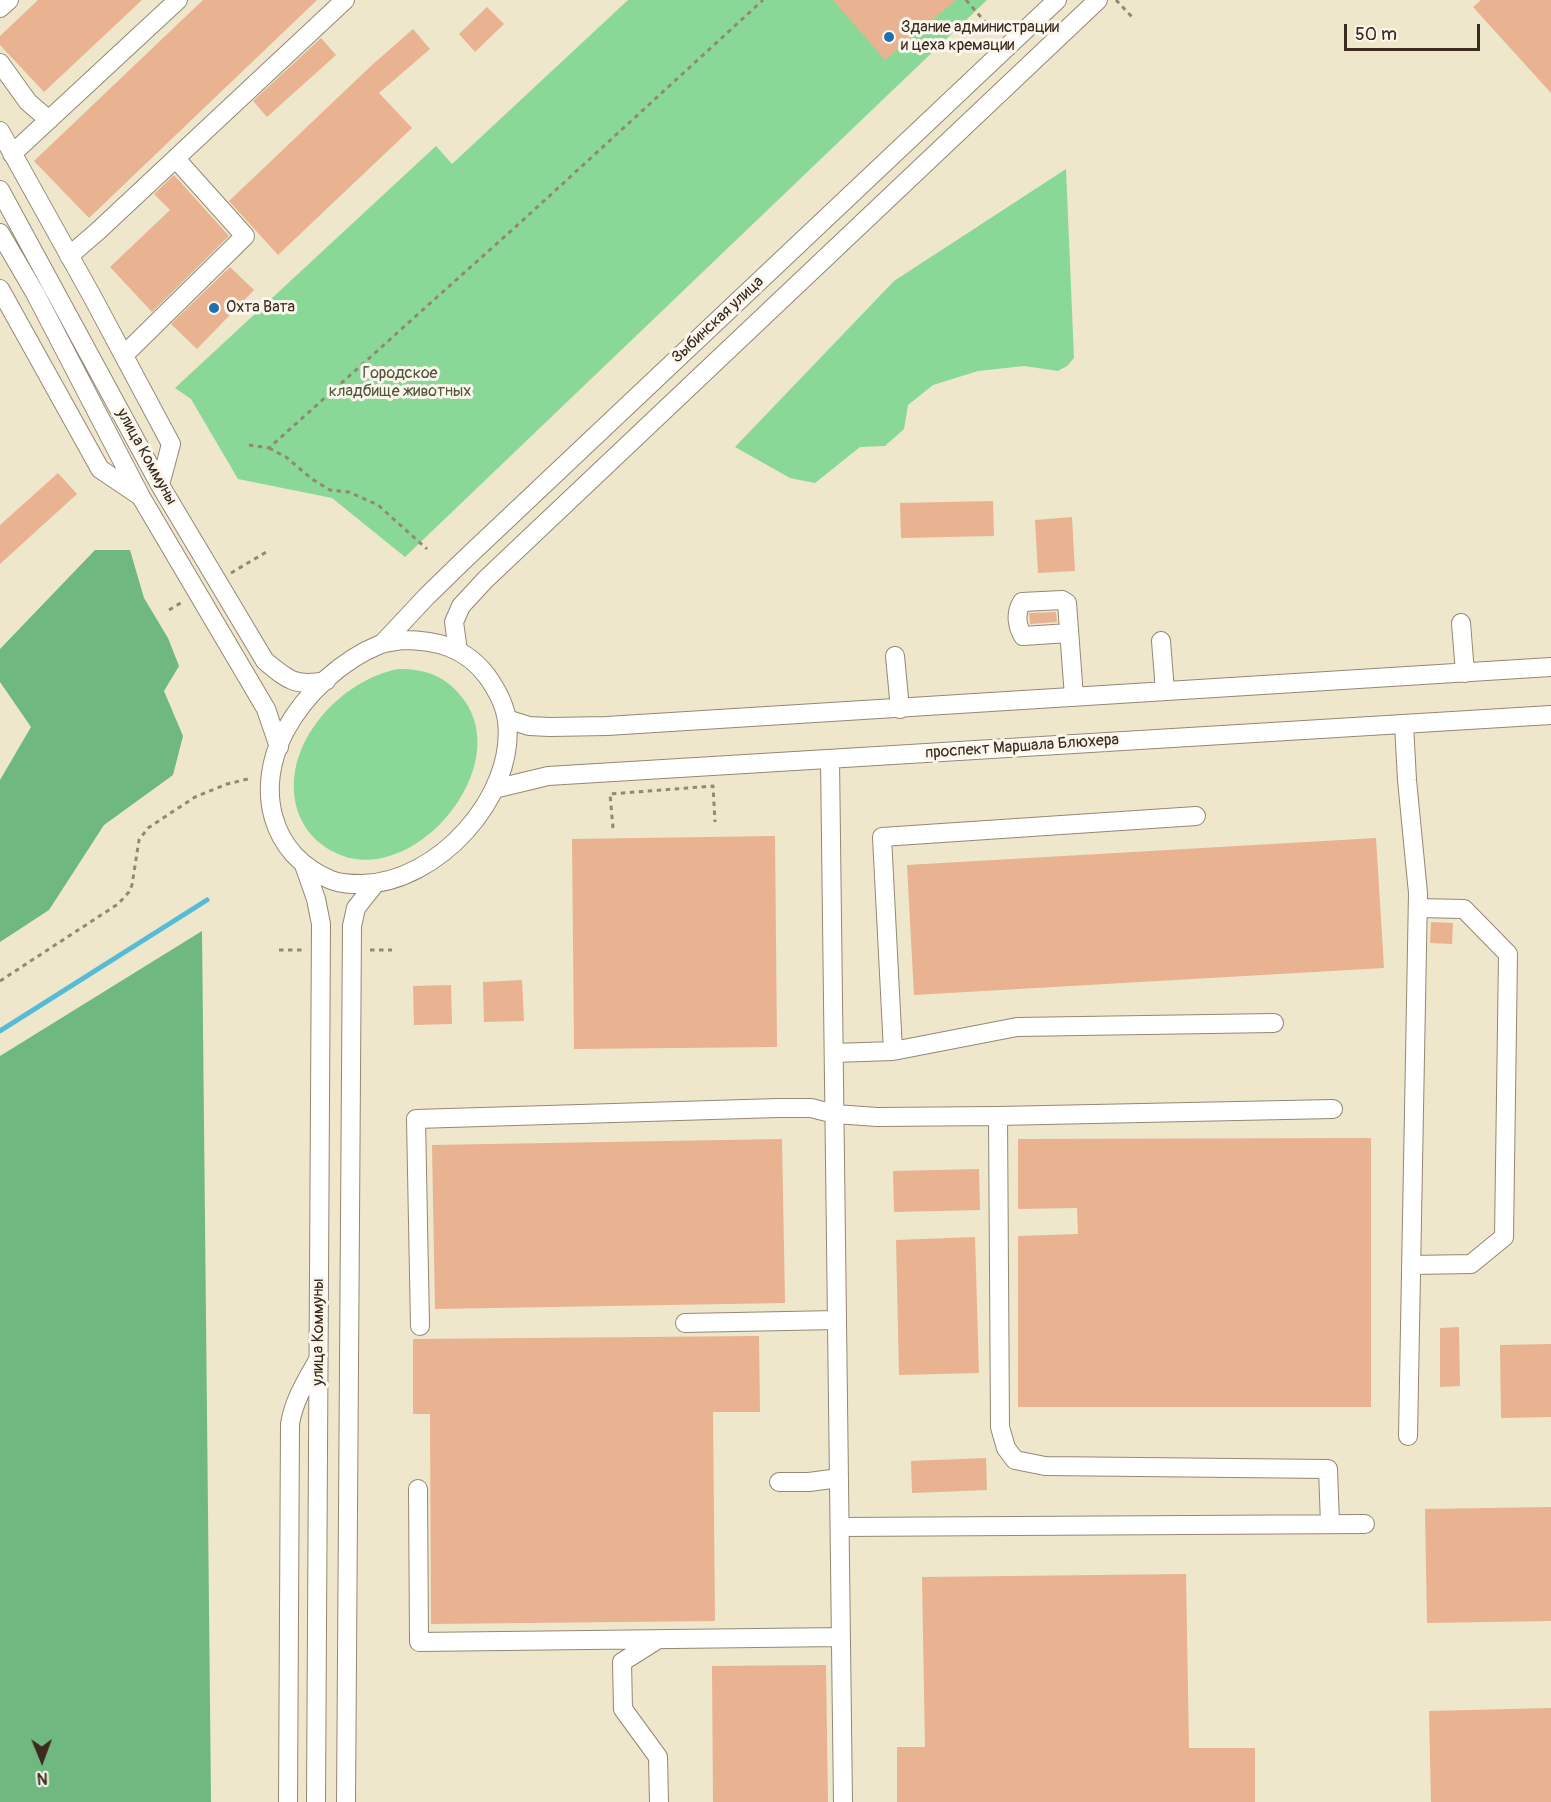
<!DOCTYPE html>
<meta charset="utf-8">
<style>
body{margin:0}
#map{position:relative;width:1551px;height:1802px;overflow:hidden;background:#eee7cb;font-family:Pangolin,sans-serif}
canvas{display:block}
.north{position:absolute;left:12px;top:1730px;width:60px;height:60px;-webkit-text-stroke:4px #fbf7ec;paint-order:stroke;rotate:179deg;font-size:16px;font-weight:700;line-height:24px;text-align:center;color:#3b2a1e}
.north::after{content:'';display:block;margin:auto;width:21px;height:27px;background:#3b2a1e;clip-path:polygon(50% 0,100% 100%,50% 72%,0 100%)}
.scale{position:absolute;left:1344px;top:24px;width:136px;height:27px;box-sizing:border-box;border:3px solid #3b2a1e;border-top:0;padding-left:8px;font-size:18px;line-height:21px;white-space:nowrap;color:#3b2a1e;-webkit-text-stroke:4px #fbf7ec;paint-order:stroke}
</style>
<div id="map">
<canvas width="1551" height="1802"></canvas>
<div class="north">N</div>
<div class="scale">50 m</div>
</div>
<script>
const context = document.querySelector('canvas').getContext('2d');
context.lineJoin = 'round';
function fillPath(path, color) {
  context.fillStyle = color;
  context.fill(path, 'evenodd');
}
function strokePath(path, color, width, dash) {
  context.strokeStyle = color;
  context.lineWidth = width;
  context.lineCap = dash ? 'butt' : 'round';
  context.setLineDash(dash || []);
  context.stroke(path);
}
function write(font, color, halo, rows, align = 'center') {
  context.font = font + ' Pangolin,sans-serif';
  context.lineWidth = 6;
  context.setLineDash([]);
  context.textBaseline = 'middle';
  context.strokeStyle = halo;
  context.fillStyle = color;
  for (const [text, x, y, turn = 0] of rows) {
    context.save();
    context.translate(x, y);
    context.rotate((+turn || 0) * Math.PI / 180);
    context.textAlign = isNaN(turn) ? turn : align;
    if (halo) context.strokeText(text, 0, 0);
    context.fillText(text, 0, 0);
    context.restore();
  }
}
fillPath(new Path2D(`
 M628,0h359l-582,557 -73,-59 -94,-19 -47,-80 -16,-11 261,-242 16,18z
 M1066,169l8,189 -7,8 -9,5 -34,-5 -46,5 -45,14 -25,20 -4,24 -19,17 -25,1 -45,36 -25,-5 -55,-31 159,-166z
 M398,669c28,0 49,7 66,31 49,67 -46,182 -121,156 -19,-7 -35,-20 -43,-39 -26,-64 36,-136 98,-148z`), '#8ad897');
fillPath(new Path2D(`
 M95,550h35l14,48 24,40 11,28 -15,25 19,45 -10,39 -69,50 -55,85 -49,32v-162l31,-53 -31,-45v-33z
 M202,931l9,871h-211v-746z`), '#6fb880');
strokePath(new Path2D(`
 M0,1031l207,-131`), '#56bbd4', 5);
fillPath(new Path2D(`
 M38,0h104l-98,92 -44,-47v-9z
 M203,0h114l-228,218 -55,-57z
 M833,0h123l-71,60z
 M1481,0h70v93l-78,-86z
 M487,7l17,17 -29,28 -16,-18z
 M413,29l17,20 -51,44 33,35 -134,127 -49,-54 143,-136z
 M321,38l15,17 -69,62 -14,-16z
 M174,175l55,61 -77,76 -42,-45 60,-57 -16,-16z
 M230,267l24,23 -57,59 -26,-25z
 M58,473l19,21 -77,70v-39z
 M993,501l1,35 -93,2 -1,-35z
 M1072,517l3,54 -37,2 -3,-53z
 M1056,612l1,10 -27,2 -1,-11z
 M775,836l2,211 -203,2 -2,-210z
 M1376,838l8,130 -470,27 -7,-130z
 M1431,922l22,1 -1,21 -22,-1z
 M522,980l2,41 -40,1 -1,-40z
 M451,985l1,39 -38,1 -1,-39z
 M1371,1138v269h-353v-171l60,-2 -1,-26 -59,1v-70z
 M782,1139l3,164 -350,6 -3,-164z
 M979,1169l1,41 -86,2 -1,-41z
 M975,1237l4,136 -80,2 -3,-135z
 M1459,1327l1,59 -20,1v-59z
 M759,1336l1,76h-47l2,209 -284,3 -1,-210h-17v-75z
 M1551,1344v73l-50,1 -1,-73z
 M986,1458l1,32 -75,3 -1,-32z
 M1551,1507v114l-124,2 -2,-114z
 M1186,1574l3,174h66v54h-358v-55h28l-3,-170z
 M826,1665l2,137h-115l-1,-136z
 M1551,1708v94h-120l-2,-91z`), '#e9b291');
const minor = new Path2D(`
 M0,8l9,-8
 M0,63l28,39 21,18
 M0,131l93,167 78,146 -11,41
 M12,154l166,-154
 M0,190l160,295 105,176c23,19 30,26 61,20
 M0,233l35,60 106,204 125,212 13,38
 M69,256l29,-25 247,-231
 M0,289l100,180 40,27
 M124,355l121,-119 -69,-77
 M1461,623l4,50
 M1069,633l-46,3c-6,-10 -8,-23 -1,-34l40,-2 5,3 7,94
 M403,640c34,0 63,8 84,36 10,14 18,28 20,45 9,76 -70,162 -145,163 -11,0 -21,0 -31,-4 -62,-26 -76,-92 -46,-149 20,-37 56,-71 96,-87 7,-2 15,-3 22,-4z
 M1161,641l4,50
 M382,644l45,-48 38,-37 592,-559
 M458,651l-4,-29 7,-16 24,-26 613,-580
 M895,656l5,53
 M507,719l22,7 21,1 57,-1 944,-59
 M1404,724l3,56 11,113 -10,543
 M830,759l13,1043
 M494,789l54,-13 1003,-61
 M304,865l12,34 5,25 -5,878
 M893,1051l-11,-214 314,-21
 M834,1053l59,-2 124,-24 257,-4
 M998,1116l2,311 6,21 9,12 30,6 283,3 2,55
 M1411,1265l60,-1 33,-27 4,-283 -44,-45 -46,-1
 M685,1323l152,-3
 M420,1326l-4,-207 362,-11h33l24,6 42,3 121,-1 335,-7
 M779,1482h30l30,-4
 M418,1489l1,153 422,-5
 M840,1527l525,-3
 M657,1640l-35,22 1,47 35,48 1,45
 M288,1802l2,-378c4,-24 16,-43 28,-64
 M346,1802l6,-876 4,-18 19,-24`);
strokePath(minor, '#948874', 20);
strokePath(new Path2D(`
 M966,0l21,24
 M1116,0l17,18
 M249,445l20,3 264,-237 230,-211
 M269,448l17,9 26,22 18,11 19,2 29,13 49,44
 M231,573l37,-22
 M169,610l15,-9
 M613,828l-3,-34 103,-8 2,36
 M279,950h24
 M370,950h22
 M0,981l118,-77 11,-12 3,-7 7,-45 9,-12 47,-31 32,-13 25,-6`), '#948874', 3, [4.5, 4.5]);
strokePath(minor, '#fff', 18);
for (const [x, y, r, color] of [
 [889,37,6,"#1f6fb2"],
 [214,308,6,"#1f6fb2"]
]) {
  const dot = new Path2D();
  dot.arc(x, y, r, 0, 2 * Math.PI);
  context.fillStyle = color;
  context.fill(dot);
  strokePath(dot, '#fbf7ec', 2);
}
write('16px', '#3b2a1e', '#fbf7ec', [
 ["Здание администрации",901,28],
 ["и цеха кремации",901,46],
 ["Охта Вата",226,308]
], 'left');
write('16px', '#3b2a1e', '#fbf7ec', [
 ["Зыбинская улица",718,320,-43],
 ["улица Коммуны",146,457,61],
 ["проспект Маршала Блюхера",1022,747,-4],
 ["улица Коммуны",319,1332,-90]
]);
write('16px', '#4f563c', '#fbf7ec', [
 ["Городское",400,374],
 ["кладбище животных",400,392]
]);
</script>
